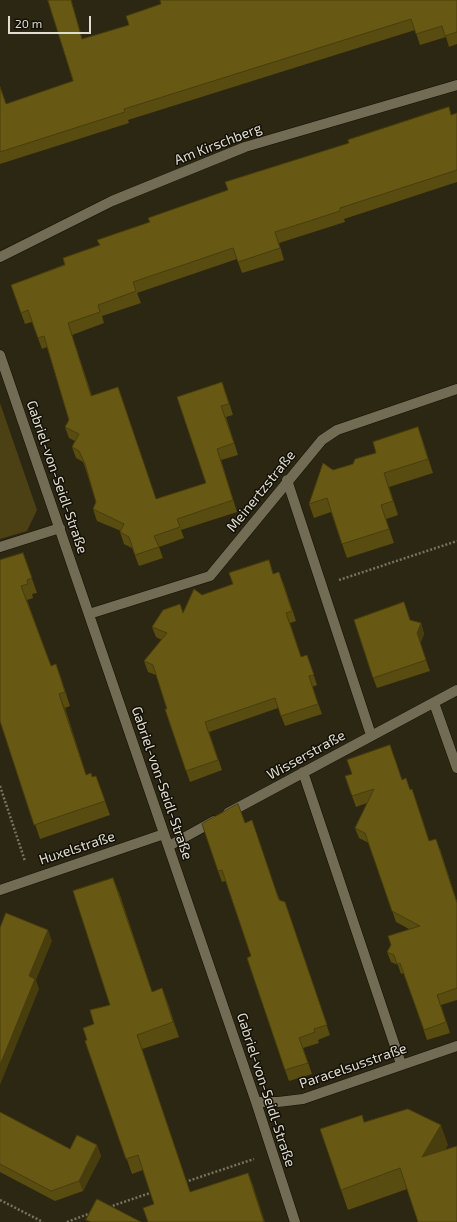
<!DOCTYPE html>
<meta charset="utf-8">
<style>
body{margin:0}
#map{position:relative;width:457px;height:1222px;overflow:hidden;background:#2c2712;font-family:"Exo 2",sans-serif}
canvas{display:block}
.scale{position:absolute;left:8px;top:16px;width:83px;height:18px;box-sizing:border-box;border:2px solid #e0ddd0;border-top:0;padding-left:5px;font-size:12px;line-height:14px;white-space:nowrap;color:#e0ddd0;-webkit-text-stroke:3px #121007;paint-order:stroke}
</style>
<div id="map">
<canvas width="457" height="1222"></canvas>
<div class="scale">20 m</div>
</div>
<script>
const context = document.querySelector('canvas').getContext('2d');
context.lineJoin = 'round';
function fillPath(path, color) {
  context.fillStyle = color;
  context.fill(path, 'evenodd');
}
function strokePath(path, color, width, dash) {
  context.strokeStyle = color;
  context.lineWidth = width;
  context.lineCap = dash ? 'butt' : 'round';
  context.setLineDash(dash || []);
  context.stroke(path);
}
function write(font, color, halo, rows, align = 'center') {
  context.font = font + ' "Exo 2",sans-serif';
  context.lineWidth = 3;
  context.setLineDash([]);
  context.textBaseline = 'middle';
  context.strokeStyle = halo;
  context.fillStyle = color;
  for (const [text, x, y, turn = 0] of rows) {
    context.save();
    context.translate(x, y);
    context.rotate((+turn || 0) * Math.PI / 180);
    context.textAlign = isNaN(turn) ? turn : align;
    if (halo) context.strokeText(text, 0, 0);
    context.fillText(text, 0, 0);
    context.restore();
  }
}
fillPath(new Path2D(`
 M0,403l37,107 -10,21 -27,8z`), '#4b4114');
const street = new Path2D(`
 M0,257l112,-56 133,-54 212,-62
 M0,355l256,747 39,120
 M287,480l84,255
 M0,547l60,-19
 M89,614l121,-38 112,-136 15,-10 120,-41
 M434,703l23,65
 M303,772l98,292
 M228,813l229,-123
 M169,846l45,-25
 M0,890l164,-56
 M256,1102h22l25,-3 154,-53`);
strokePath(street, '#140f00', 11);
strokePath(new Path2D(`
 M339,580l118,-39
 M0,786l25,75
 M185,1182l69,-23
 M0,1200l43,22
 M109,1207l44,-15
 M67,1222l24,-9`), '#777361', 2.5, [2, 2]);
strokePath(street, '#726c55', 10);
fillPath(new Path2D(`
 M457,0v44l-8,3 -3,-10 -26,8 -5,-15 -287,90 1,3 -129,41v-78l6,18 67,-23 10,-42z
 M457,113v69l-113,37 1,3 -66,21 5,17 -42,13 -5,-14 -100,34 4,10 -39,13 2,7 -32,12 20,61 64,103 50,-16 -29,-86 49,-4 7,22 -7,2 12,38 -17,5 16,52 -56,18 3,8 -25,9 4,11 -24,8 -7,-18 -8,-4 -4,-12 1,-1 -24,-10 -4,-12 3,-7 -10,-32 -3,-8 -7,-4 -4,-11 3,-6 -6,-3 -4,-11 4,-7 -22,-73 -5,2 -10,-27 -7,2 -14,-39z
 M418,427l15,46 -44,14 9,28 -12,4 8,24 -47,15 -16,-46 -17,6 -5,-14 24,-34 20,-6 23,-11z
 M23,553l14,40 -5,1 1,4 -6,2 24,66 5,-2 5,14 9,28 -5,2 21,67 6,2 9,13 9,25 -70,24 -40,-118z
 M273,574l10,8 13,39 -6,2 11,34 6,-2 10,30 -5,2 10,27 -37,12 -7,-18 -69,24 13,38 -32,12 -25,-73h2l-11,-34 -8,-3 -4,-11 18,-21 -6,-3 -4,-10 31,-14 19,-18z
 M410,620l11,3 3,11 -4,10 10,27 -53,17 -4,-10z
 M394,756l8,24 8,10 2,-1 17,52 11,8 17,53v98l-16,5 9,28 -23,7 -23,-67 -3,1 -3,-9 -7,-3 -4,-10 22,-23 -13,-7 -27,-79 -10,-5 -4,-10 12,-25 -11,4 -4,-11v-22z
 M245,823l35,77 5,2 45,133 -12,5 1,3 -16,5 9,26 -23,7 -4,-11 -34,-114 -25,-75 -4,1 -4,-11z
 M119,892l33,100 10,-4 17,49 -37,12 48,143 58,-19 6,15 -100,16 -11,-34 -11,4 -47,-133 2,-1 7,-16 16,-19z
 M0,1112l70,37 27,-4 4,11 -18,35 -28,10 -55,-29z
 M364,1122l84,23 -41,44 -59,21 -7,-20z`), '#594c10');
fillPath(new Path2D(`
 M71,0l15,50 -4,-11z
 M68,323l4,12 23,73 -4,-12z
 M418,427l5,14 10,32 -5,-14z
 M217,449l4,11 16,52 -4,-12z
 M384,473l5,14 9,28 -5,-14z
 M381,505l5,14 8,24 -5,-14z
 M421,623l3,11 -4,10 10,27 -13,-38z
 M56,664l5,14 9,28 -5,-14z
 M59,694l6,14 26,81 -5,-14z
 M412,789l4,11 17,52 -4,-11z
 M113,878l6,14 38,114 -5,-14z
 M48,930l4,11 -16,39 3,9 -39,96v-20l29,-89z
 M162,988l6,15 11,34 -6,-15z
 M137,1035l5,14 53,158 -5,-15z
 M441,1125l7,20 -19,32 -7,-20z
 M97,1145l4,11 -18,35 -4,-10z
 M248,1173l6,15 11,34h-1z`), '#483e0d');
const building = new Path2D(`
 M48,0h23l11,39 47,-14 -3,-9 35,-12 -1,-4h297v32l-12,4 -3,-10 -26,8 -5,-15 -287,90 1,3 -125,40v-65l6,17 67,-23z
 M449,107l2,8 6,-2v57l-117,38v3l-65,21 5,16 -42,14 -5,-14 -100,34 3,9 -38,14 2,7 -32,11 23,73 27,-9 38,112 50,-16 -29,-86 45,-15 7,22 -8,2 13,37 -17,6 16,51 -56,19 3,8 -26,9 5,11 -24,8 -6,-18 -9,-5 4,-8 -31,-15 3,-7 -11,-38 -6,-13 -7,-4 7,-13 -14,-7 4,-7 -25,-84 -6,2 -10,-28 -7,3 -10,-28 54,-20 -2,-7 37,-13 -3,-5 53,-18 -2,-4 80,-28 -3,-8 124,-39 -1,-3z
 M418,427l10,32 -44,14 9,28 -12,4 8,24 -47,15 -15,-46 -18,6 14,-41 10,7 20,-6 2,-5 21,-6 -3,-11z
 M23,553l9,25 -5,2 1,4 -7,2 30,80 5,-2 9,28 -6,2 27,81 5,-2 1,4 4,-1 9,25 -71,24 -34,-104v-161z
 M269,560l4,14 6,-2 13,39 -6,2 15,44 6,-2 7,20 -5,1 9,28 -37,12 -6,-18 -70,24 13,38 -32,11 -21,-62h2l-14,-44 -9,-4 23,-28 -15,-6 11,-17 17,-6 3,9 11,-24 8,6 31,-11 -4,-11z
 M404,602l6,18 11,3 -4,10 9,27 -53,18 -19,-58z
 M390,745l12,35 4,-2 4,12 2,-1 17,52 7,-2 21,64v85l-20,7 9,27 -22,8 -24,-67 -3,1 -3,-9 -7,-3 4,-7 -3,-9 32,-10 -28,-15 -27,-78 -10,-5 19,-39 -22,7 -7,-20 7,-2 -5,-14z
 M238,804l7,19 7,-3 27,80 6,2 42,123 -13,4 1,3 -16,6 9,25 -23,7 -38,-112 4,-2 -29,-86 -4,1 -16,-47z
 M113,878l39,114 10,-4 11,34 -36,13 53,157 58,-19 16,49h-116l-5,-14 11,-4 -16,-49 -12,4 -41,-118 2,-1 -4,-12 11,-4 -4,-14 20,-5 -37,-114z
 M6,913l42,17 -19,46 6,3 -35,86v-137z
 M408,1109l33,16 -19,32 35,-11v76h-39l-18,-54 -59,22 -21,-61 42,-14 2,7z
 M0,1112l70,37 7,-14 20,10 -18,36 -28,10 -51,-27z
 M97,1199l44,23h-50l-5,-2z`);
fillPath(building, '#675813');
strokePath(building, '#483e0d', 1);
write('14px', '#e0ddd0', '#121007', [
 ["Am Kirschberg",218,144,-21],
 ["Gabriel-von-Seidl-Straße",57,477,71],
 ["Meinertzstraße",261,491,-51],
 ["Wisserstraße",306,755,-29],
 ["Gabriel-von-Seidl-Straße",162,783,71],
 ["Huxelstraße",77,848,-18],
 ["Paracelsusstraße",353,1066,-19],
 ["Gabriel-von-Seidl-Straße",266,1090,72]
]);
</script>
